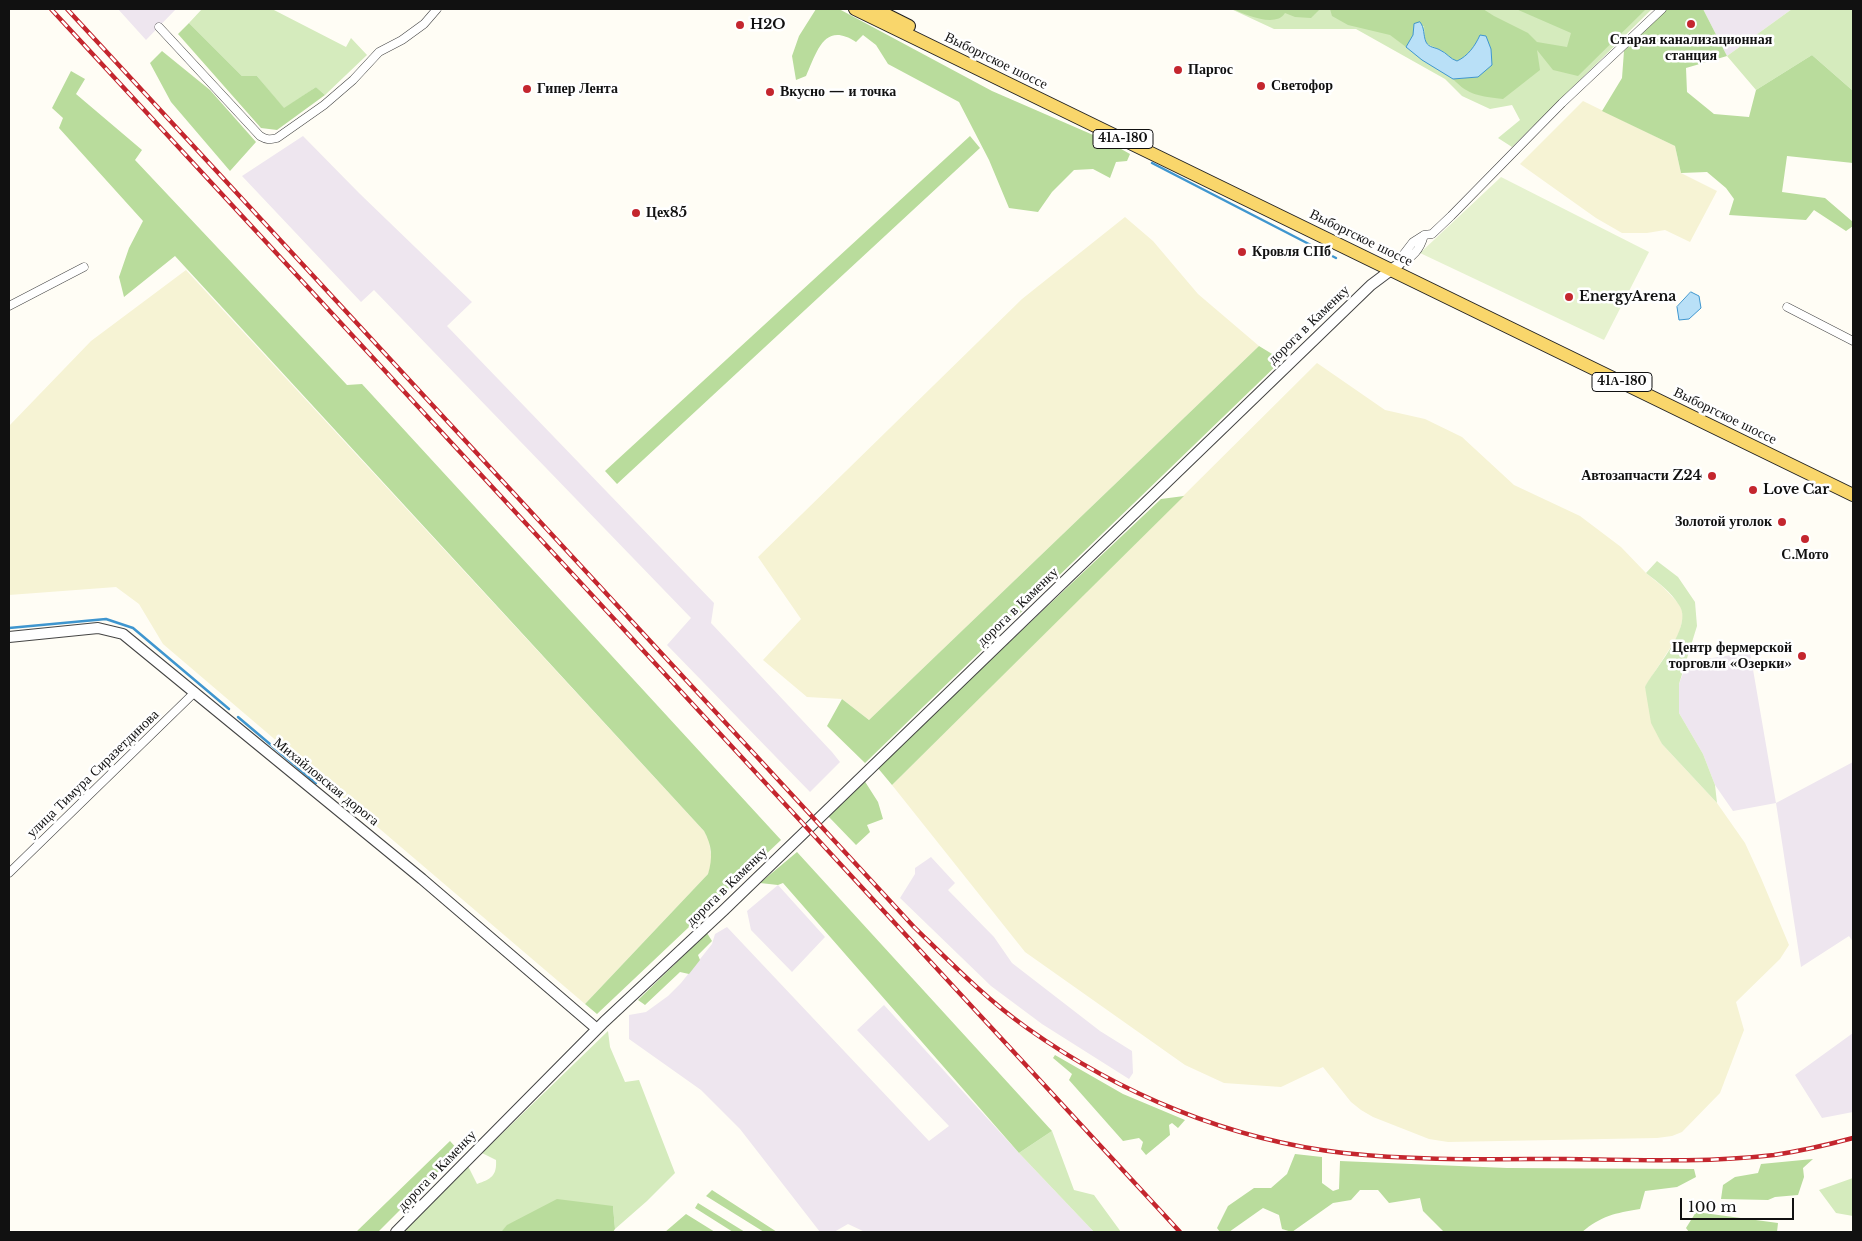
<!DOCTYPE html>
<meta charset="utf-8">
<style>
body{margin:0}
#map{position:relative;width:1862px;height:1241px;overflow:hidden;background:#fffdf5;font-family:"Libre Baskerville",serif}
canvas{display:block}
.frame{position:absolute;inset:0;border:10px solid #111;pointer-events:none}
.scale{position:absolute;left:1680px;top:1198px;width:114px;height:22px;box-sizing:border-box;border:2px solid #111;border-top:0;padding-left:6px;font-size:15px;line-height:18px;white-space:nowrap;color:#111;-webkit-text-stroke:4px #fff;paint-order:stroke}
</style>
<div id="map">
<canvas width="1862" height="1241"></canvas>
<div class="frame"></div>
<div class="scale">100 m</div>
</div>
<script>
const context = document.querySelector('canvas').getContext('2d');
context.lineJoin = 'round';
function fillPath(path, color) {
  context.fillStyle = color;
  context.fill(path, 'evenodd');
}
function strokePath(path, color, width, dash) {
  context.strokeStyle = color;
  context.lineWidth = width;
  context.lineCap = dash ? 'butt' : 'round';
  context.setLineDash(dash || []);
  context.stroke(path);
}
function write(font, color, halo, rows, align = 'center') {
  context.font = font + ' "Libre Baskerville",serif';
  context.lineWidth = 5;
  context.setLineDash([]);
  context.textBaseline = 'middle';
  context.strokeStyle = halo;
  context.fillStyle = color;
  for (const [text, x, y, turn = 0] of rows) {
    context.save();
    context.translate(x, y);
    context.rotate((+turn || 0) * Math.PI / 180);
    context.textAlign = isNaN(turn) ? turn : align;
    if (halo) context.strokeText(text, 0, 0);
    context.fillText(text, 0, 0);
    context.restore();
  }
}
fillPath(new Path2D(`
 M118,9h58l-30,31z
 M1703,9h89l-65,47z
 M303,136l56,57 113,109 -25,24 267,277 -3,20 121,129 8,10 -30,30 -143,-147 24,-27 -317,-328 -13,12 -119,-126z
 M1750,652l26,151 77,-41v180l-4,-6 -48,31 -25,-164 -43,8 -18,-26 -12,-31 -24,-41v-29l8,-22z
 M931,857l24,26 -7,7 46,47 18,26 88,68 32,20 1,22 -4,6 -87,-55 -51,-38 -91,-88 15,-24v-6z
 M778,885l47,52 -33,35 -41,-42 -4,-19z
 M727,927l202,214 20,-15 -92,-96 27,-25 135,148 75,79h-229l-17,-8 -14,8h-14l-80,-103 -39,-39 -72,-51v-24l17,-3 22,-16 13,-13 31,-39 3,-10z
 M1853,1033v79l-31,6 -27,-43z`), '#eee6ef');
fillPath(new Path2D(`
 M1583,101l92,45 6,27 36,18 -27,51 -25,-12 -18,3h-25l-26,-15 -76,-54z
 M1125,217l28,24 45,53 61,52 -390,374 -27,-21 -35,-2 -44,-37 38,-41 -43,-62 264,-258z
 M186,270l518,561 5,9 3,23 -4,11 -123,130 -422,-360 -24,-40 -23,-17 -107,8v-169l82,-85z
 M1317,363l68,47 40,9 37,18 52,48 66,31 41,31 25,26 17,14 18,19 2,11 -4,17 -34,53 17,57 55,59 28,40 16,35 28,67 -9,14 -44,43 8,28 -24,63 -38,39 -10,4 -15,2 -209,4 -19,-3 -56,-22 -12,-7 -10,-8 -28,-35 -42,20 -57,-4 -39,-18 -160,-113 -133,-167z`), '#f6f3d4');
fillPath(new Path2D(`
 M202,9h70l74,38 5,-9 16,17 -42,40 -9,-8 -32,22 -27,-33h-15l-53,-53z
 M1231,9h421l-140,138 -14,-9 22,-18 -8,-15 -22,4 -28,-13 -17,-17 -89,-50h-82z
 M1792,9h61l-1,81 -40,-35 -56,35 -29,-34z
 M1657,561l21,16 17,25 2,24 -18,58v29l24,41 12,31 2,18 -55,-59 -11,-21 -6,-36c10,-19 49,-61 34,-82 -8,-13 -21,-23 -33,-32z
 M608,1031l2,16 15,35 14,-2 36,93 -28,28 -32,28 -2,-23 -88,11 -17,8 -7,7h-99l66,-66 9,18c14,-5 20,-8 19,-24l-14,-7z
 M1052,1131l22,59 20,5 27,37h-27l-75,-79z
 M1853,1178v38l-17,-3 -17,-23z`), '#d5ebbd');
fillPath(new Path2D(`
 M816,9h23l153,82 115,50 23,13 -3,7 -11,1 -6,16 -17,-9 -19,1 -22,22 -14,20 -29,-4 -20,-48 -30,-58 -71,-38 -12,-19 -13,-10 -7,7c-32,-21 -39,10 -50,34l-10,4 -4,-24 7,-20z
 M1233,9h87l-9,9 -16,-1 -10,-4c-9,15 -39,2 -52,-4z
 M1330,9h153l11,7 34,17 9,9 30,5 4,-14 -55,-24h130l-68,67 -25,-6 -16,-20 3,20 -37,29c-23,-3 -34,-3 -50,-20l25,-2 2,-42c-5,11 -12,21 -23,26 -7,-2 -10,-8 -16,-11 -17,-8 -15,-3 -17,-24l-10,-2 -1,11 -7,12 -16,-12 -42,-10 -16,-9z
 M1667,9h36l24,47 -41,12 1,24 27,22 35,3 7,-27 56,-35 40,35 1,73 -66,-7 -5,36 43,6 28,24v4l-7,5 -32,-21 -8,10 -77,-5 5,-16 -8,-11 -19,-16 -26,1 -6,-27 -73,-35 20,-33 2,-27z
 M189,23l53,53h15l27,32 32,-21 9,8 -48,35 -16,-2 -83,-94z
 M162,51l48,39 46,52 -26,29 -59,-69 -21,-39z
 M71,71l14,8 -9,15 66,56 -7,10 212,225 15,-1 419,456 -184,174 -12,-10 123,-130c5,-16 4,-29 -4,-43l-529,-575 -51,41 -5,-20 10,-29 14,-27 -84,-93 4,-10 -11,-10z
 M970,136l10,12 -363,336 -12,-13z
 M1259,346l23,14 -417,403 -38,-37 15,-27 27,21z
 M1184,496l-292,289 -15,-18 284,-268z
 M864,780l14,22 5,17 -16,6 3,7 -14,13 -28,-29z
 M797,852l255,279 -33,22 -236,-270 -5,2 -18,-2z
 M707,933l5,8 -14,14 2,5 -11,14 -9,-2 -35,33 -7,-5z
 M1055,1055l68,39 62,26 -7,8 -6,-5 -3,2 1,10 -24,20 -5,-6 2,-7 -4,-4 -16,3 -54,-61 3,-6 -19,-16z
 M450,1141l9,10 -81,81h-22z
 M1295,1154l27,3v26l11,8 6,-2 1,-28 167,7 187,1 2,8 -19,10 -32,4 -5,18c-25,4 -39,7 -58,23h-138l-21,-21 -3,-13 -31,5 -11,-13h-18l-9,10 -18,3 -41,29 -10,-3 -3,-14 -16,-7 -34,24h-9l-3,-4 11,-22 26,-18h17l16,-14z
 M1813,1159l-10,9 1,9 -6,18 -23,2 -7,3 -47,-1 2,-14 12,-8 23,-4 3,-9z
 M712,1190l65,42h-13l-58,-36z
 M557,1199l56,7 2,23 -2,3h-112l6,-7z
 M698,1203l47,29h-12l-38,-24z
 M1696,1212l82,11 -1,9h-88l-3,-4z
 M686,1214l29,18h-50z`), '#b9dc9c');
fillPath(new Path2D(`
 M1501,177l148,75 -45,88 -184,-87z`), '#e6f2cf');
const water = new Path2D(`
 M1420,22c5,6 3,13 6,20 3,6 9,5 14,8 7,3 10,9 17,11 11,-5 18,-15 23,-26l6,1 5,13 1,16 -14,12 -25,2 -31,-19 -16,-13 7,-12 1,-11z
 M1691,292l8,4 2,12 -12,11 -10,1 -2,-13z`);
fillPath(water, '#b9e0f7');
strokePath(water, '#3f96cf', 1);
strokePath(new Path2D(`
 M1152,163l184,95
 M9,628l97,-9 27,9 96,81
 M238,717l78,66`), '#3f96cf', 2.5);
const minor = new Path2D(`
 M159,27l101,109c7,4 10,4 17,2l47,-33 29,-25 26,-28 23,-12 22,-16 13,-15
 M1399,264l4,-9 10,-13 11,-7 8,-1 19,-18 111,-113 100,-94
 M1399,264c14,-7 21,-14 25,-29
 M9,306l75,-39
 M1787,307l66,34
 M9,873l186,-181`);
const tertiary = new Path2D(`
 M9,637l89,-9 25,6 299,245 175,150
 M396,1232l208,-210 120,-112 647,-625 28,-21`);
const primary = new Path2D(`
 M855,9l998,486
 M875,9l34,17`);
strokePath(minor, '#444', 9);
strokePath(tertiary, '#444', 12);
strokePath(primary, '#222', 14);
strokePath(minor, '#fff', 8);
strokePath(tertiary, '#fff', 10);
strokePath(primary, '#f9d66b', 12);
const rail = new Path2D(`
 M51,9l1129,1223
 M67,9l847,918c36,35 72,72 113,101 93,66 203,112 317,125 73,8 149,6 223,6 68,1 139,4 207,-4 27,-4 53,-10 79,-17`);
strokePath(rail, '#c4262e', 4.5);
strokePath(rail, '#fff', 2.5, [8]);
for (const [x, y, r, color] of [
 [1691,24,5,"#c4262e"],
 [740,25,5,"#c4262e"],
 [1178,70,5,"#c4262e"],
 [1261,86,5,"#c4262e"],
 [527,89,5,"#c4262e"],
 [770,92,5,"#c4262e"],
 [636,213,5,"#c4262e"],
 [1242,252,5,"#c4262e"],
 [1569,297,5,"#c4262e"],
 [1712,476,5,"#c4262e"],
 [1753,490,5,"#c4262e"],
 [1782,522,5,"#c4262e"],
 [1805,539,5,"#c4262e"],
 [1802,656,5,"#c4262e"]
]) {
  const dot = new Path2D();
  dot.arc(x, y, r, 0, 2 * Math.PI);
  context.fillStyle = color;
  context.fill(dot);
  strokePath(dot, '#fff', 2);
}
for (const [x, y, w] of [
 [1123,139,60],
 [1622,382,60]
]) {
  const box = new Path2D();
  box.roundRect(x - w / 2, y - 9.5, w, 19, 4);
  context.fillStyle = '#fff';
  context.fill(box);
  strokePath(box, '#111', 1);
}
write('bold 12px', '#111', null, [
 ["41А-180",1123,139],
 ["41А-180",1622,382]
]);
write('bold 14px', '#111', '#fff', [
 ["H2O",750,25],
 ["Старая канализационная",1691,40,"center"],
 ["станция",1691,56,"center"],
 ["Паргос",1188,70],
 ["Светофор",1271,86],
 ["Гипер Лента",537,89],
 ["Вкусно — и точка",780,92],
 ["Цех85",646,213],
 ["Кровля СПб",1252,252],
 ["EnergyArena",1579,297],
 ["Автозапчасти Z24",1702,476,"right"],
 ["Love Car",1763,490],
 ["Золотой уголок",1772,522,"right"],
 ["С.Мото",1805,555,"center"],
 ["Центр фермерской",1792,648,"right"],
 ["торговли «Озерки»",1792,664,"right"]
], 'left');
write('14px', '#111', '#fff', [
 ["Выборгское шоссе",996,61,26],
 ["Выборгское шоссе",1361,238,26],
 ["дорога в Каменку",1309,325,-44],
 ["Выборгское шоссе",1725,416,26],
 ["дорога в Каменку",1018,607,-44],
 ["улица Тимура Сиразетдинова",93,774,-44],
 ["Михайловская дорога",326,782,39],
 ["дорога в Каменку",727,887,-44],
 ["дорога в Каменку",437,1171,-46]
]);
</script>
